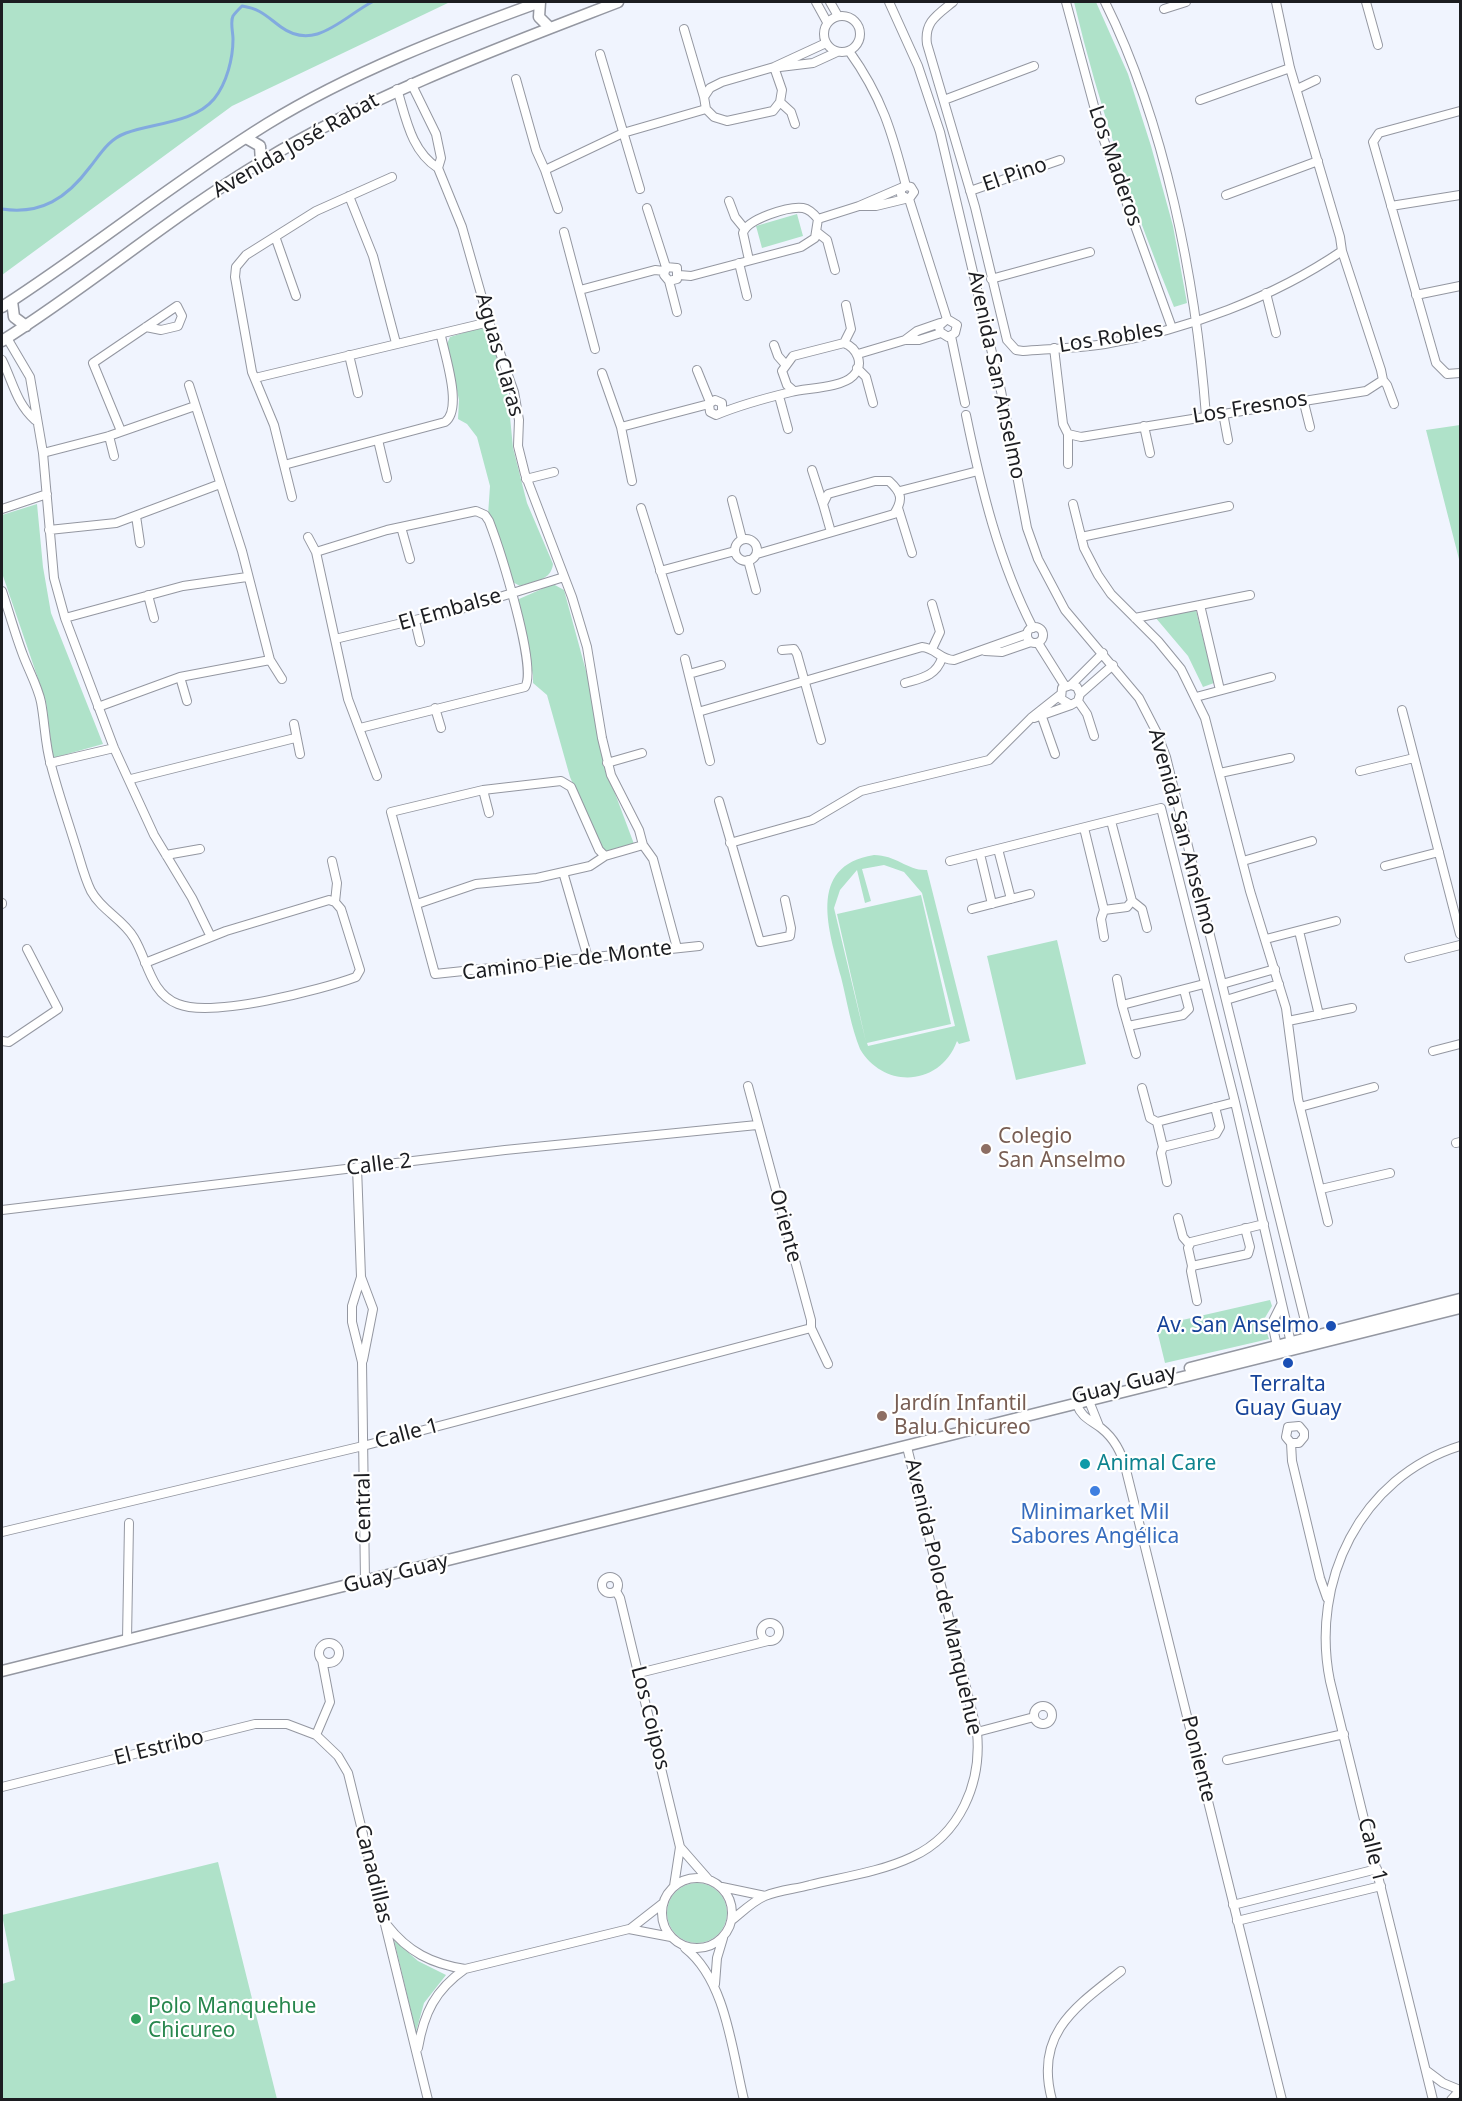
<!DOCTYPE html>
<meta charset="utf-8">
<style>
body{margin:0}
#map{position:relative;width:1462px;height:2101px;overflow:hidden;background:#f0f4fe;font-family:"Noto Sans",sans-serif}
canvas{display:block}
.frame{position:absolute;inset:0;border:3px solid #1c1d21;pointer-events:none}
</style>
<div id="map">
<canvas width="1462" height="2101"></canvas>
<div class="frame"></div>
</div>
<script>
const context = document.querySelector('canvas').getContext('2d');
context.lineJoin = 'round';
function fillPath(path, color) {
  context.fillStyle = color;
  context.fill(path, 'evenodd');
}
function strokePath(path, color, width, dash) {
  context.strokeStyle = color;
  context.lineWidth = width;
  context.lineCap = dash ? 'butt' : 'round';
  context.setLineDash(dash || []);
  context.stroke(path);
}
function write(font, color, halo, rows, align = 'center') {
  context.font = font + ' "Noto Sans",sans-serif';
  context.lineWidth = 4.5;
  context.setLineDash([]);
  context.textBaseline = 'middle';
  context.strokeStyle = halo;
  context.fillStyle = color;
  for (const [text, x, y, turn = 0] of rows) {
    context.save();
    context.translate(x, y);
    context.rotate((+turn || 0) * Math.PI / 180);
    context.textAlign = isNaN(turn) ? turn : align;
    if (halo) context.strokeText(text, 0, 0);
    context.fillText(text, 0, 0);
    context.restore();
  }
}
fillPath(new Path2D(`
 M2,2h448l-218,104 -230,169z
 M1074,2h22l32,72 23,72 22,80 14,77 -13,4c-41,-100 -75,-200 -100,-305z
 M797,214l6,22 -41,12 -6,-22z
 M479,328l6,1 5,7 18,60 5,52 14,55 26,61c-2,17 -19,17 -33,22l-11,-6 -21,-65 2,-29 -13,-49 -10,-13 -9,-5 1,-19 -12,-56 3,-7z
 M1460,425v138l-34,-133z
 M37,504l6,63 8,46 52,131 -50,14 -7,-56 -44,-129v-58z
 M553,584l11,6 25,92 15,82 30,80 -31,9 -33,-76 -23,-82 -14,-12v-8l-16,-69 2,-7z
 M1196,610l18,73 -11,4 -15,-31 -33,-39z
 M874,855c22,0 34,16 53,15l43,171 -11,3 -2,-3c-16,45 -73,49 -97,8 -9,-22 -13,-48 -19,-72 -11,-44 -36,-111 33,-122zM884,865l20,7 18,21 33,133 -87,20 -1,-3 84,-19 -30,-129 -84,19 29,128 -32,-134 6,-18 17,-20 8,33 6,-2 -9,-32z
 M1057,940l29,124 -70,16 -29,-124z
 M1270,1300l2,6 -9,15 6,18 -104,24 -9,-37z
 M218,1862l59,237h-275v-115l13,-4 -13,-65z
 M667 1913a30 30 0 1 1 60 0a30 30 0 1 1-60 0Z
 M394,1940l24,21 28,14 -22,28 -8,29z`), '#afe2c9');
strokePath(new Path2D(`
 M2,209c39,6 65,-11 88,-42 11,-14 19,-28 36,-34 27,-10 68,-10 88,-34 13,-16 19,-41 19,-60 0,-7 -3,-17 0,-23 2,-3 6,-7 9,-10 19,3 24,10 39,21 34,25 62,-10 91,-25`), '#82aadf', 3);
const minor = new Path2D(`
 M816,2l11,20
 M830,2l8,14
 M889,2l29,64 22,66 61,259 26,137 11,31 27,51 74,88 18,35 9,24 144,584
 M953,2c-16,13 -29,20 -26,42l48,163 32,133 9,10 7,1c27,-2 55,-3 82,-7 81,-14 168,-46 237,-93l-2,-14 -50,-169 -14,-66
 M1066,2l35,130 71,196
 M1105,2c60,121 91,279 101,414
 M1366,2l12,43
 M1164,9l22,-7
 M824 34a18 18 0 1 1 36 0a18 18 0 1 1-36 0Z
 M684,29l20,68
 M849,51c33,46 43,81 57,135l-5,3v6l8,4 5,-7 -3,-5 -5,-1
 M600,54l40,135
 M774,67l8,23 -2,12 -7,9 -46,10 -13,-4 -8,-8 -2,-12 6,-9 12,-6 52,-15 52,-24
 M780,67l33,-4 24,-11
 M516,79l20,71 9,20 13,39
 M411,83l25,51 5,24 -3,10 24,59 27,95 25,70 5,28 -1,26 7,28 47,123 15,50 15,91 9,37 28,55 4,15 10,14 24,89
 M397,89c9,29 14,62 41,79
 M1297,89l19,-9
 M944,100l90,-34
 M1200,100l90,-32
 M780,102l11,10 4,12
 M1460,111l-81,22 -6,9 63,221 11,11 13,-1
 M545,170l78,-37 83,-24
 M903,187l-44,19h17l29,-7
 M970,191l90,-31
 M1226,195l92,-34
 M349,196l24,60 23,87
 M909,199l38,120 10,6 -2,8 -7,4 -8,-5 -1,-6 8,-7
 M729,201l6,16 9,11
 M1391,206l69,-11
 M647,208l19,59 -2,8 5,6 8,-2v-11l-11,-1
 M818,219l41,-13
 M564,232l31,117
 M818,233l9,7 8,30
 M276,239l20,57
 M739,263l8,33
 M679,275l12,1 110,-29 14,-9 3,-19c-4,-5 -9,-10 -15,-11 -14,-2 -56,11 -60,25l6,27
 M991,279l99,-27
 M669,281l8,31
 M580,290l75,-20 9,1
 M1266,293l10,40
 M1416,295l44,-9
 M951,336l14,67
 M7,338l23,39 13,76 11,125 11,40 49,130 40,87 38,63 19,39
 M905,340l12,-9 23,-8
 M844,343l7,-14 -5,-24
 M774,345l4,11 7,8
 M1054,348l9,76 5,10 13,3 285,-46 17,-11 -2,-10 -39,-119
 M858,354l47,-14h14l22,-7
 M349,355l9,38
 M2,360c11,22 14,43 33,60
 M857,368l9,9 7,26
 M697,370l13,32
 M602,373l19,54 11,54
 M255,378l234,-56
 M1383,380l4,5 7,19
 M189,385l53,166 28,109 12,19
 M779,396l9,33
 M1303,399l7,28
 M709,404l1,8 6,3c24,-10 50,-17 75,-23 16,-4 50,-4 62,-16 12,-12 4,-28 -9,-33l-51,13 -11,15 5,14 7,6
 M1223,413l5,27
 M966,415c15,73 33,147 67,213
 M1144,426l6,27
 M621,427l88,-23 6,-4 7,3v8
 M121,431l-28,-68 84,-57 5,10 -4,10 -17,4 -15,-3
 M109,436l5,20
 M378,440l9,38
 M43,453l66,-17 86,-30
 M1068,464v-30
 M284,465l161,-43c18,-13 0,-66 -4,-86
 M812,470l11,34
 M526,479l28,-7
 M900,491l78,-20
 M292,497l-18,-72 -22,-53 -17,-95 1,-10 10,-12 70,-44 76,-34
 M732,500l10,39
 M1073,504l11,44 14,27 13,19 47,47 23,28 24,49 45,173 36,117 12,91 30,123
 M641,508l38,122
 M898,508l14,45
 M2,509l45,-15
 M136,516l4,27
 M401,527l9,32
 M49,530l67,-7 104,-39
 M308,537l8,15 32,147 29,77
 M1081,537l148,-31
 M735 550a11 11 0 1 1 22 0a11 11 0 1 1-22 0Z
 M316,552l71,-22 89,-19 9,4 4,6c10,26 49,147 36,166l-165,41
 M757,554l137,-40c10,-15 7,-22 -5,-33h-14l-47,13 -5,10 8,28
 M748,560l8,30
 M660,571l75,-20
 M2,591c7,21 13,43 21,64 6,16 15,32 18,47 4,21 4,43 10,63 7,27 16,53 24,79 5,15 9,33 16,47 11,20 32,28 43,47 14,23 16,55 44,66 34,14 143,-14 178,-27l4,-7 -19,-61 -6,-7 -6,-2 -103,31 -81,32
 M148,595l6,23
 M932,604l8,28 -8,17
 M1200,605l20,85
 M65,618l118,-32 64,-9
 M1135,618l115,-23
 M415,621l5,21
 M1027 635a8 8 0 1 1 16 0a8 8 0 1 1-16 0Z
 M335,639l126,-30 103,-32
 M1038,643l27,43
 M782,650l12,-1 3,5 24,86
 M985,651l17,1 29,-10
 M685,659l25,102
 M689,674l32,-9
 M180,677l7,24
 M905,683c17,-5 31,-7 37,-25
 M1071,685l6,2 3,7 -2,7 -7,4 -10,-6 1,-11 9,-3 32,-32
 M1080,694l33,-29
 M1196,697l75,-20
 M1078,701l9,13 7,22
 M98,707l82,-30 90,-17
 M435,708l6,20
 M1402,710l58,224
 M698,712l224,-65c14,1 18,13 32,13l73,-26
 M1042,717l13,37
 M1034,718l37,-13
 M294,724l6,30
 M50,763l64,-15
 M607,763l35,-10
 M1360,771l54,-13
 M1220,773l70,-15
 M131,779l164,-41
 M483,790l6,23
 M719,801l41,141 30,-6 1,-8 -6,-28
 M1111,821l21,80 10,8 5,19
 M1084,828l20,82 -3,9 3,18
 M730,843l82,-23 49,-29 128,-31 42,-42 29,-23
 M998,849l13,50
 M980,854l12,50
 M166,855l34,-6
 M605,856l-6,-6 -28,-63 -10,-6 -78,9 -92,22 44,162 264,-28
 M332,861l5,22 -2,19
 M950,861l211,-53 74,294 56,241
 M1243,861l69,-20
 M1385,866l54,-14
 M563,872l25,86
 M2,904v-1
 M417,904l59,-20 61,-6 53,-12 15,-10 38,-11
 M972,909l58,-15
 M1104,910l23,-3 5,-6
 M1299,931l20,84
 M1266,939l70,-18
 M1409,958l51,-13
 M1117,979l5,26
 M1222,984l53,-15
 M1184,990l5,19 -6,6 -55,11 -6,-21 82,-21
 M1226,1000l53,-16
 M1288,1021l64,-13
 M1128,1026l8,28
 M2,1041l7,1 49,-33 -31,-60
 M1433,1051l27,-7
 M748,1086l63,234v8l17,36
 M1142,1088l8,30 7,4
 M1215,1107l5,20 -4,7 -53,13 -6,-25 78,-20
 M1300,1107l74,-20
 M1456,1143l4,-1
 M1163,1147l-2,6 6,29
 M357,1167l4,110 -9,29v16l10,40 3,220
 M1321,1189l69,-16
 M2,1210l503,-60 252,-25
 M1178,1218l5,19 6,7
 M1245,1228l5,19 -2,7 -56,12 -4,-18 3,-6 73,-18
 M1192,1266l-1,5 6,30
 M361,1277l12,32 -10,51
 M1277,1346l-5,-23 9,-18
 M1099,1426l-10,-25 -8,-5 -4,9c5,13 14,15 24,23 14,11 21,25 25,42l156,630
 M1291,1443h8l5,-6v-5l-5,-6 -11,1 -2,10 5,6 1,18 28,117 7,20
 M2,1532l361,-86 448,-118
 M602 1585a8 8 0 1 1 16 0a8 8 0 1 1-16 0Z
 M616,1591l4,7 60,249 -6,39
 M761 1632a9 9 0 1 1 18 0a9 9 0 1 1-18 0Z
 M127,1640l2,-117
 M319 1653a10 10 0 1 1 20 0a10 10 0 1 1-20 0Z
 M322,1660l8,42 -14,33 22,21 10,17 80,327
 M639,1673l129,-32
 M1034 1715a9 9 0 1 1 18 0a9 9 0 1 1-18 0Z
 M977,1732l57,-15
 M1227,1760l117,-26
 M2,1787l253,-63h32l29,11
 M680,1847l28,32
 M662 1913a35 35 0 1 1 70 0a35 35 0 1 1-70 0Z
 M722,1887l43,9
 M1233,1905l144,-36
 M732,1920c10,-8 21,-19 33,-24 14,-6 31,-7 45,-11 33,-8 70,-13 102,-28 48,-22 70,-74 65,-125l-70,-285
 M1237,1921l144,-35
 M387,1925c21,27 45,39 78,44
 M630,1929l32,-25
 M685,1948c41,32 47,103 59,152
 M715,1984l2,-26 6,-20
 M418,2048c6,-35 17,-58 47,-79l164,-40 42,8
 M1427,2071l16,12 17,7
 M1052,2100c-18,-66 23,-93 69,-129
 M1433,2100l-103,-419c-20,-99 30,-204 130,-235
 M1451,2100l9,-10`);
const tertiary = new Path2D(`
 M540,2l-1,15 11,11
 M246,138l14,8 1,16
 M12,301l2,16 12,9
 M2,307c90,-58 173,-126 265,-183 85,-52 179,-88 273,-122
 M2,341c89,-56 170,-126 261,-180 113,-68 233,-112 355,-159
 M1190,1368l270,-69
 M2,1671l1458,-363`);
strokePath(minor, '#9497a1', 10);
strokePath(tertiary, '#9497a1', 13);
strokePath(minor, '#fff', 8);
strokePath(tertiary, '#fff', 10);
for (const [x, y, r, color] of [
 [986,1149,6,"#8d6e63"],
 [1331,1326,6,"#1a4fb4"],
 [1288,1363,6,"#1a4fb4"],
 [882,1416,6,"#8d6e63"],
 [1085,1464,6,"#0f9aa8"],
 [1095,1491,6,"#3f7fe0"],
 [136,2019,6,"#2e9e5b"]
]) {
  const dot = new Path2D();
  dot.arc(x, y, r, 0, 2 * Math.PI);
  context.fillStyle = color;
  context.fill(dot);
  strokePath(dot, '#fff', 2);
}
write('21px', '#1c1d21', '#fff', [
 ["Avenida José Rabat",296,146,-30],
 ["Los Maderos",1115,166,71],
 ["El Pino",1015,175,-19],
 ["Los Robles",1111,338,-9],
 ["Aguas Claras",499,355,74],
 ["Avenida San Anselmo",996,375,78],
 ["Los Fresnos",1250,408,-9],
 ["El Embalse",450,610,-16],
 ["Avenida San Anselmo",1182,832,75],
 ["Camino Pie de Monte",567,961,-7],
 ["Calle 2",379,1165,-7],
 ["Oriente",785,1226,75],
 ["Guay Guay",1124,1385,-14],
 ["Calle 1",407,1434,-15],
 ["Central",364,1508,-91],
 ["Guay Guay",396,1574,-14],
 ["Avenida Polo de Manquehue",943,1597,77],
 ["Los Coipos",650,1718,76],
 ["El Estribo",159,1748,-14],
 ["Poniente",1198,1759,76],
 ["Calle 1",1372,1850,76],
 ["Canadillas",373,1874,76]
]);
write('21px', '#785e54', '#fff', [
 ["Colegio",998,1137],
 ["San Anselmo",998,1161],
 ["Jardín Infantil",894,1404],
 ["Balu Chicureo",894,1428]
], 'left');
write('21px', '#164399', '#fff', [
 ["Av. San Anselmo",1319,1326],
 ["Terralta",1288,1385,"center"],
 ["Guay Guay",1288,1409,"center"]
], 'right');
write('21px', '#0d838f', '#fff', [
 ["Animal Care",1097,1464]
], 'left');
write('21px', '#366cbe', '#fff', [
 ["Minimarket Mil",1095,1513],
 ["Sabores Angélica",1095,1537]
]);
write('21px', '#27864d', '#fff', [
 ["Polo Manquehue",148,2007],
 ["Chicureo",148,2031]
], 'left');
</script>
